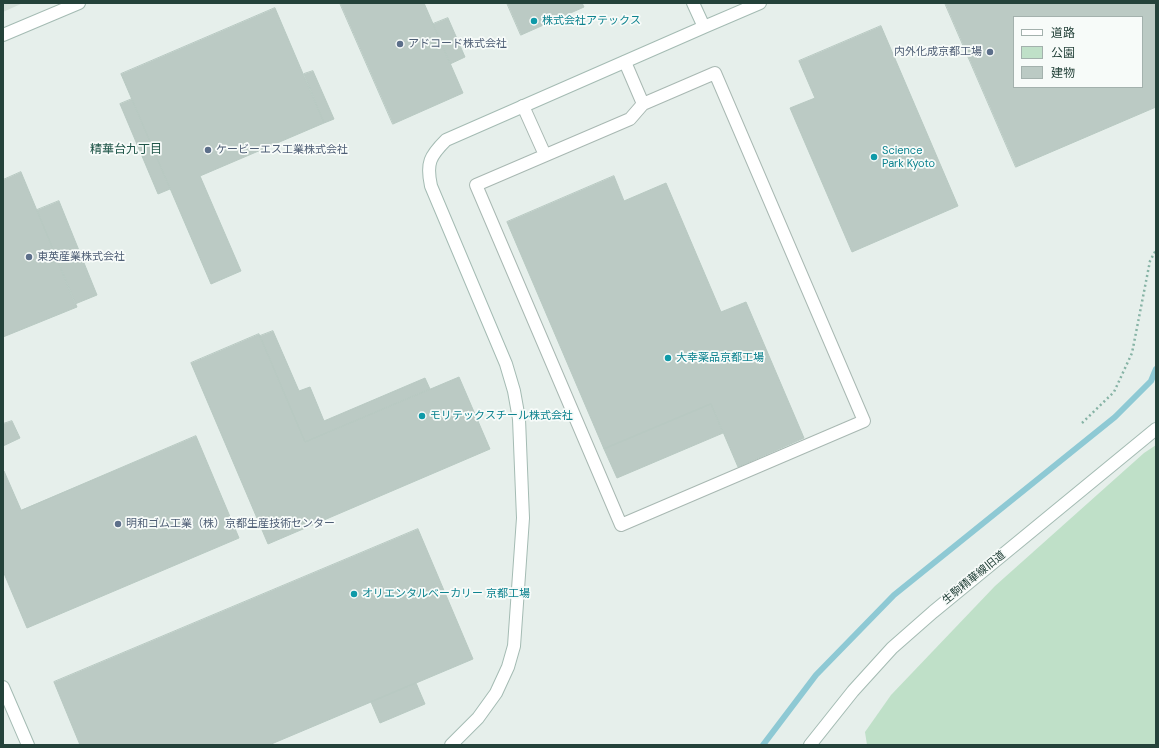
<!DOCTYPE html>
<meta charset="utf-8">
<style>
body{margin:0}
#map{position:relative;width:1159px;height:748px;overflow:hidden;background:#e6efeb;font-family:"DM Sans","Noto Sans JP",sans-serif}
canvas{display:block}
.frame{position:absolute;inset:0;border:4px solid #24423a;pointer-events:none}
.legend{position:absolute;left:1013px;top:16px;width:130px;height:72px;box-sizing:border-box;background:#f7fbf9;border:1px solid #a3b1ad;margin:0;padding:5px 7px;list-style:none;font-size:12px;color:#24423a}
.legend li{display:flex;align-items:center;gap:8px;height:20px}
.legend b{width:20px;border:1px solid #a3b1ad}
</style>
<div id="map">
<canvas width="1159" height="748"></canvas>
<div class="frame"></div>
<ul class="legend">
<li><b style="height:5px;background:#fff"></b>道路</li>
<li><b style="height:11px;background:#bfe0c8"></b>公園</li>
<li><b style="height:11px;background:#bbcac4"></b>建物</li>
</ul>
</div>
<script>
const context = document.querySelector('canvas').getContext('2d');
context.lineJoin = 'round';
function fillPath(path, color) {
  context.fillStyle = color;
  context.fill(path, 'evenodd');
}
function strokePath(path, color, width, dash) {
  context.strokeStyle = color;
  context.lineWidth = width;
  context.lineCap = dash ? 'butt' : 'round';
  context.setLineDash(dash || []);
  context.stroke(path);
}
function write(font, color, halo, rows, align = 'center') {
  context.font = font + ' "DM Sans","Noto Sans JP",sans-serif';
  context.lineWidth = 3.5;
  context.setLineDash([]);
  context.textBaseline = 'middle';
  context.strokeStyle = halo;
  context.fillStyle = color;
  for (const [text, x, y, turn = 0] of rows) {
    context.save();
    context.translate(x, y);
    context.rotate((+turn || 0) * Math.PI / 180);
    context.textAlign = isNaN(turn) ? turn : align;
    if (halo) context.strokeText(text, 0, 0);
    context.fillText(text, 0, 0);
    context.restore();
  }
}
fillPath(new Path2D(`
 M3,3h20l-20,9z`), '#d4dfda');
fillPath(new Path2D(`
 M1156,445v300h-289l-2,-13 26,-37 104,-109 149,-133z`), '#bfe0c8');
strokePath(new Path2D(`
 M763,745l53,-70 78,-80 221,-178 36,-36 5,-12`), '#8ec9d4', 6);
const building = new Path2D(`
 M340,3h84l39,90 -70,31z
 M507,3h75l2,4 -63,28z
 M945,3h211v104l-140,60zM1014,17h128v70h-128z
 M275,8l49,115 -124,53 41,95 -30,13 -90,-210z
 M448,18l17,39 -15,7 -17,-40z
 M881,26l77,180 -106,46 -62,-144 25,-10 -16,-37z
 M313,71l21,48 -10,4 -20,-49z
 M132,99l38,90 -12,5 -38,-90z
 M21,172l56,135 -74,30v-157z
 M614,176l10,25 42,-18 55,129 25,-10 58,136 -66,29 -27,-63 -107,45 -97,-227z
 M59,201l38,94 -22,9 -38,-94z
 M273,331l26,60 11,-4 14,34 101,-43 5,11 -125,53 -45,-106z
 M259,334l46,108 154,-65 31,72 -222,95 -77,-181z
 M711,404l12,29 -106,45 -13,-29z
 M12,421l8,17 -17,8v-22z
 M196,436l43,102 -212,90 -24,-57v-100h1l17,39z
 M418,529l55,130 -204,86h-189l-26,-63z
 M416,683l9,21 -45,19 -9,-21z`);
fillPath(building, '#bbcac4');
strokePath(building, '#b8c9c2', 1);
const lane = new Path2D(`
 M625,62l18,42 72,-31 149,348 -243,104 -145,-340 154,-66 13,-15
 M523,106l22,49`);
const secondary = new Path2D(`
 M693,3l11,24 56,-24
 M3,35l76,-32
 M3,687l25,58
 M451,745l27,-27 18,-25 12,-26 6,-21 9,-128 -4,-99 -5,-28 -8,-27 -75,-178c-5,-23 -1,-30 15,-46l258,-113
 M810,745l43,-54 39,-43 41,-36 223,-183`);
strokePath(lane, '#a8b8b2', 14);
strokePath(secondary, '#a4bbb3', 14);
strokePath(new Path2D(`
 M1082,423l32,-31 18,-39 18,-92 6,-11`), '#86b3a5', 2.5, [2, 3]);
strokePath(lane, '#fff', 12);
strokePath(secondary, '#fff', 12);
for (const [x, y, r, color] of [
 [534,21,4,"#0f9aa8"],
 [400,44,4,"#5c6f8a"],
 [990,52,4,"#5c6f8a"],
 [208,150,4,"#5c6f8a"],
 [874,157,4,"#0f9aa8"],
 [29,257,4,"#5c6f8a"],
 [668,358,4,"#0f9aa8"],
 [422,416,4,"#0f9aa8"],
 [118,524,4,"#5c6f8a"],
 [354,594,4,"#0f9aa8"]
]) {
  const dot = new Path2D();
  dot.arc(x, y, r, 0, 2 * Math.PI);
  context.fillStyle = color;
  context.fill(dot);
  strokePath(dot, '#f7fbf9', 1.5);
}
write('11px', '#0d838f', '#f7fbf9', [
 ["株式会社アテックス",542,21],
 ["Science",882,151],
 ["Park Kyoto",882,164],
 ["大幸薬品京都工場",676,358],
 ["モリテックスチール株式会社",430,416],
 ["オリエンタルベーカリー 京都工場",362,594]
], 'left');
write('11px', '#4e5e75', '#f7fbf9', [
 ["アドコード株式会社",408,44],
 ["内外化成京都工場",982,52,"right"],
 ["ケービーエス工業株式会社",216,150],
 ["東英産業株式会社",37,257],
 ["明和ゴム工業（株）京都生産技術センター",126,524]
], 'left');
write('11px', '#24423a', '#f7fbf9', [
 ["生駒精華線旧道",974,578,-39]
]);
write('12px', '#1f5548', '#f7fbf9', [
 ["精華台九丁目",126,150]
]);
</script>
